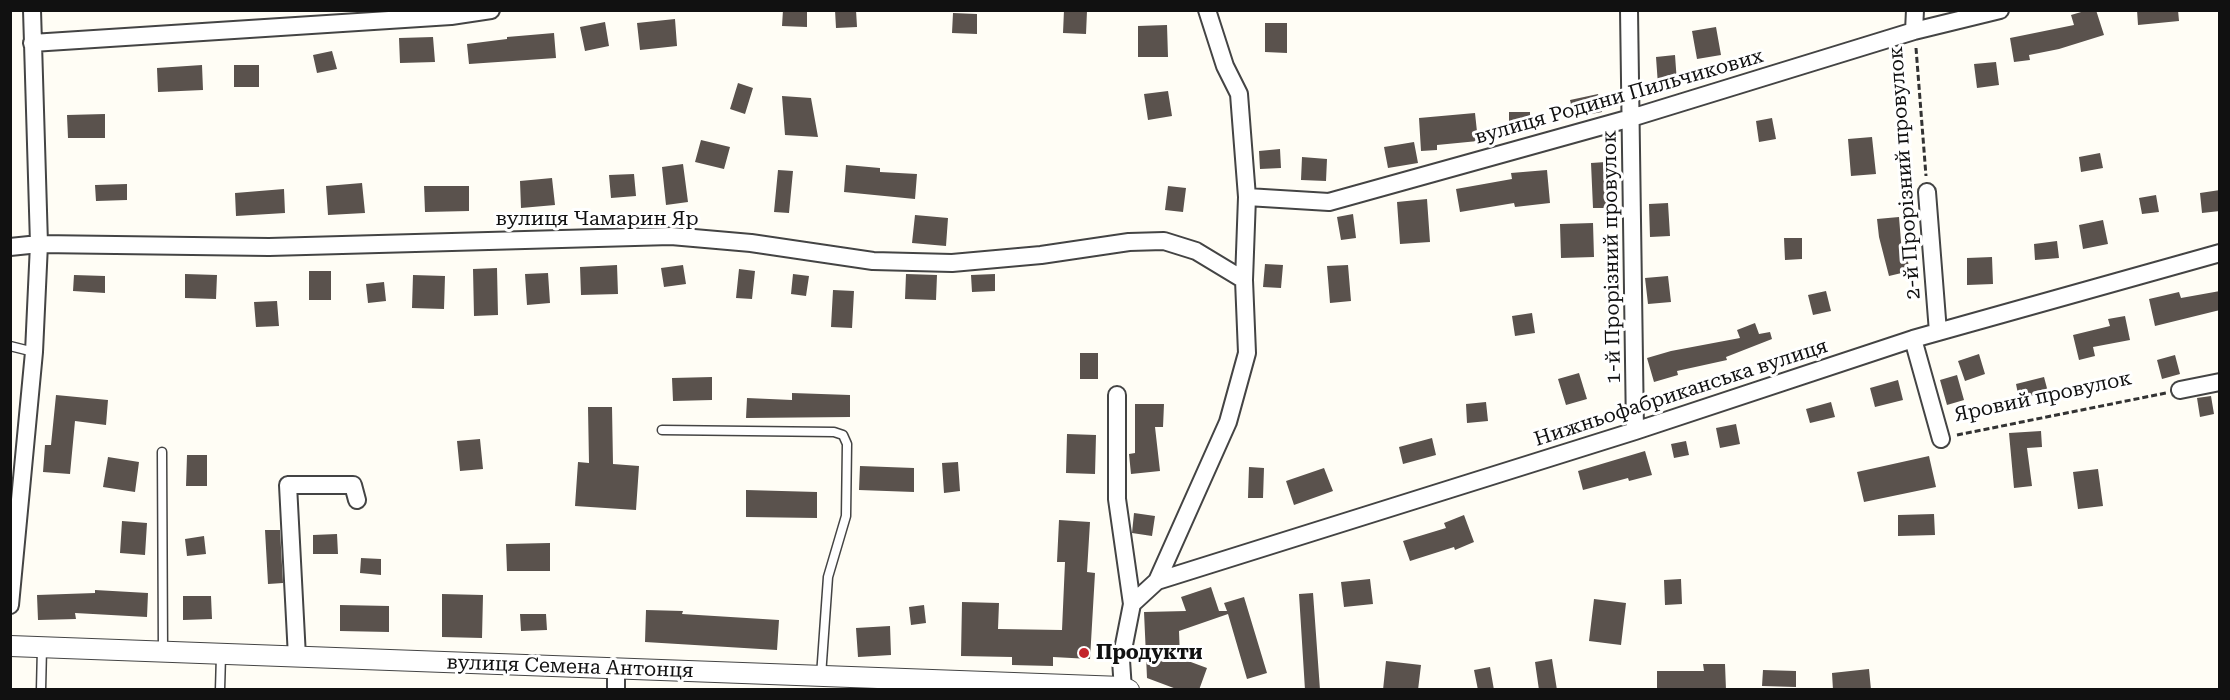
<!DOCTYPE html>
<meta charset="utf-8">
<style>
body{margin:0}
#map{position:relative;width:2230px;height:700px;overflow:hidden;background:#fffdf5;font-family:"Roboto Serif",serif}
canvas{display:block}
.frame{position:absolute;inset:0;border:12px solid #111;pointer-events:none}
</style>
<div id="map">
<canvas width="2230" height="700"></canvas>
<div class="frame"></div>
</div>
<script>
const context = document.querySelector('canvas').getContext('2d');
context.lineJoin = 'round';
function fillPath(path, color) {
  context.fillStyle = color;
  context.fill(path, 'evenodd');
}
function strokePath(path, color, width, dash) {
  context.strokeStyle = color;
  context.lineWidth = width;
  context.lineCap = dash ? 'butt' : 'round';
  context.setLineDash(dash || []);
  context.stroke(path);
}
function write(font, color, halo, rows, align = 'center') {
  context.font = font + ' "Roboto Serif",serif';
  context.lineWidth = 6;
  context.setLineDash([]);
  context.textBaseline = 'middle';
  context.strokeStyle = halo;
  context.fillStyle = color;
  for (const [text, x, y, turn = 0] of rows) {
    context.save();
    context.translate(x, y);
    context.rotate((+turn || 0) * Math.PI / 180);
    context.textAlign = isNaN(turn) ? turn : align;
    if (halo) context.strokeText(text, 0, 0);
    context.fillText(text, 0, 0);
    context.restore();
  }
}
fillPath(new Path2D(`
 M783,10h24v17l-25,-1z
 M835,10h21l1,17 -21,1z
 M1064,10l23,1 -1,23 -23,-1z
 M2088,10h8l8,25 -45,14 -30,6 1,5 -16,2 -4,-24 64,-13 -3,-10z
 M2137,10h41l1,11 -41,4z
 M953,13l24,1v20l-25,-1z
 M675,19l2,27 -37,4 -3,-27z
 M605,22l4,24 -24,5 -5,-24z
 M1265,23h22v30l-22,-1z
 M1167,25l1,32h-30v-31z
 M1716,27l5,28 -24,4 -5,-28z
 M554,33l2,25 -87,6 -2,-20 40,-5v-2z
 M433,37l2,25 -35,1 -1,-25z
 M332,51l5,18 -20,4 -4,-18z
 M1675,55l2,28 -19,2 -2,-28z
 M1996,62l3,23 -22,3 -3,-24z
 M202,65l1,25 -45,2 -1,-24z
 M234,65h25v22h-25z
 M738,83l15,5 -8,26 -15,-5z
 M1168,91l4,25 -24,4 -4,-26z
 M1598,94l4,18 -28,5 -4,-17z
 M782,96l29,2 7,39 -33,-2z
 M1509,112h21v19l-21,-1z
 M1475,113l3,28 -41,4v5l-16,1 -2,-33z
 M105,114v24h-37l-1,-23z
 M1772,118l4,21 -17,3 -3,-21z
 M1872,137l4,37 -25,2 -3,-37z
 M701,140l29,7 -6,22 -29,-7z
 M1414,142l4,21 -30,5 -4,-21z
 M1280,149l1,19 -21,1 -1,-18z
 M2100,153l3,15 -22,4 -2,-15z
 M1302,157l25,2 -1,22 -25,-1z
 M1606,162l2,46h-15l-2,-45z
 M683,164l5,38 -22,3 -4,-38z
 M846,165l34,3v4l37,2 -2,25 -71,-7z
 M778,170l15,1 -4,42 -15,-1z
 M1547,170l3,33 -35,4 -1,-4 -54,9 -4,-23 56,-10 -1,-6z
 M634,174l2,22 -25,2 -2,-23z
 M552,178l3,27 -34,3 -1,-27z
 M362,183l3,30 -37,2 -2,-29z
 M127,184v16l-31,1 -1,-16z
 M424,186h45v25l-44,1z
 M1168,186l18,2 -3,24 -18,-2z
 M284,189l1,24 -49,3 -1,-23z
 M2220,190v21l-18,2 -2,-20z
 M2156,195l3,17 -17,2 -3,-16z
 M1427,199l3,43 -30,2 -3,-42z
 M1668,203l2,33 -20,1 -1,-33z
 M1353,214l3,24 -15,2 -4,-23z
 M915,215l33,3 -2,28 -34,-3z
 M1899,217l3,37 4,-1 4,18 -21,5 -10,-39 -2,-18z
 M2103,220l5,24 -25,5 -4,-24z
 M1593,223l1,34 -33,1 -1,-34z
 M1784,238h18v21l-17,1z
 M2057,241l2,17 -24,2 -1,-16z
 M1992,257l1,27 -26,1v-27z
 M1265,264l18,1 -2,23 -18,-1z
 M617,265l1,29 -37,1 -1,-28z
 M683,265l3,19 -22,3 -3,-19z
 M1348,265l3,36 -21,2 -3,-37z
 M497,268l1,47 -24,1 -1,-47z
 M739,269l16,2 -3,28 -16,-1z
 M309,271h22v29h-22z
 M548,273l2,30 -23,2 -2,-31z
 M185,274l32,1 -1,24 -31,-1z
 M793,274l16,2 -3,20 -15,-2z
 M906,274l31,1 -1,25 -31,-1z
 M995,274v17l-23,1 -1,-17z
 M74,275l31,1v17l-32,-2z
 M413,275l32,1 -1,33 -32,-1z
 M1668,276l3,26 -23,2 -3,-26z
 M384,282l2,19 -18,2 -2,-19z
 M833,290l21,1 -2,37 -21,-1z
 M1826,291l5,20 -18,4 -5,-20z
 M2220,291v19l-65,16 -6,-27 30,-7 2,6z
 M277,301l2,25 -23,1 -2,-25z
 M1532,313l3,20 -20,3 -3,-20z
 M2125,316l5,24 -37,7 2,9 -16,4 -6,-25 37,-9 -2,-7z
 M1755,323l4,11 11,-2 2,7 -46,18 1,3 -50,11 1,4 -24,7 -7,-24 24,-7 69,-13 -3,-8z
 M1080,353h18v26h-18z
 M1979,354l6,20 -20,7 -7,-20z
 M2175,355l5,19 -18,5 -5,-19z
 M1579,373l8,26 -21,6 -8,-26z
 M1957,375l7,25 -17,5 -7,-25z
 M712,377v23l-39,1 -1,-23z
 M2044,377l4,15 -29,7 -3,-15z
 M1898,380l5,20 -28,7 -5,-19z
 M792,393l58,2v22l-104,1 1,-20 45,2z
 M56,395l52,5 -2,25 -31,-4 -5,53 -27,-2 2,-27h6z
 M2211,396l3,18 -14,3 -3,-19z
 M1486,402l2,19 -21,2 -1,-19z
 M1831,402l4,15 -25,6 -4,-14z
 M1135,404h29l-1,23h-8l5,44 -29,3 -2,-20 6,-1z
 M588,407h24l1,57 26,2 -3,44 -61,-4 3,-44 11,1z
 M1736,424l4,20 -20,4 -4,-20z
 M2041,431l1,16 -15,1 5,38 -18,2 -5,-55z
 M1067,434l29,1 -1,39 -29,-1z
 M1432,438l4,17 -33,9 -4,-17z
 M480,439l3,30 -23,2 -3,-30z
 M1686,441l3,14 -15,3 -3,-14z
 M1645,451l7,24 -23,6 -1,-3 -45,12 -5,-19z
 M187,455h20v31h-21z
 M1929,456l7,31 -72,15 -7,-30z
 M108,457l31,5 -4,30 -32,-5z
 M958,462l2,29 -16,2 -2,-30z
 M860,466l54,2v24l-55,-2z
 M1249,467l15,1 -1,30h-15z
 M1324,468l9,23 -39,14 -8,-24z
 M2098,469l5,37 -25,3 -5,-37z
 M746,490l71,2v26l-71,-1z
 M1134,513l21,3 -3,20 -20,-3z
 M1934,514l1,21 -37,1v-21z
 M1464,515l10,27 -19,8 -1,-3 -44,14 -7,-20 43,-13 -2,-5z
 M1059,520l31,2 -3,50 8,1 -5,86 -37,-2v9l-41,-1v-8l-51,-1 1,-54 37,1 -1,26 64,1 3,-68h-8z
 M122,521l25,2 -2,32 -25,-2z
 M265,530h15l3,53 -15,1z
 M337,534l1,20h-25v-19z
 M204,536l2,18 -19,2 -2,-17z
 M550,543v28h-43l-1,-27z
 M361,558l20,1v16l-21,-2z
 M1370,579l3,25 -29,3 -3,-25z
 M1681,579l1,25 -17,1 -1,-25z
 M1211,587l8,24h8l-3,-8 20,-6 23,76 -20,6 -19,-65 -49,17 1,27 27,10 -8,22h-20l-32,-12 -3,-66 42,-1 -5,-14z
 M95,590l53,3 -1,24 -72,-4 1,6 -38,1 -1,-25 58,-2z
 M1313,593l7,97h-15l-6,-96z
 M442,594l41,1 -1,43 -40,-1z
 M183,596h28l1,23 -29,1z
 M1594,599l32,4 -5,42 -32,-4z
 M340,605l49,1v26l-49,-1z
 M924,605l2,18 -15,2 -2,-18z
 M646,610l37,1 -1,3 97,6 -2,30 -132,-8z
 M520,614h26l1,16 -26,1z
 M890,626l1,29 -33,2 -2,-29z
 M1552,659l5,31h-18l-4,-28z
 M1386,661l35,4 -3,25h-35z
 M1703,664h22l1,26h-69v-19h47z
 M1490,667l4,23h-16l-4,-20z
 M1869,669l2,21h-38l-1,-17z
 M1763,670l33,1v16l-34,-1z`), '#5a524d');
const service = new Path2D(`
 M10,346l24,6
 M662,430l172,2 9,3 4,9 -1,72 -18,61 -7,99
 M162,452l1,200
 M41,690l1,-42
 M220,690l1,-35`);
const minor = new Path2D(`
 M1629,10l6,421
 M1914,31l1,-21
 M32,43l419,-27 40,-6
 M1927,192l11,140
 M1247,197l82,5 302,-84 283,-87 86,-21
 M10,247l29,-3 230,3 402,-11 80,7 122,18 79,2 89,-8 88,-13 35,-1 32,10 48,29
 M1913,339l28,100
 M2180,390l40,-8
 M1117,395v104l15,105
 M1157,581l478,-150 278,-92 307,-86
 M10,605l24,-253 5,-108 -7,-234
 M297,657l-9,-172h65l4,15
 M616,669v21
 M1123,690l-2,-30 11,-56 25,-23 71,-159 19,-69 -3,-73 3,-83 -8,-103 -14,-28 -18,-56`);
const tertiary = new Path2D(`
 M10,646l1112,41 7,3`);
strokePath(service, '#444', 11);
strokePath(minor, '#444', 20);
strokePath(tertiary, '#444', 22);
strokePath(new Path2D(`
 M1916,48l10,128
 M1957,435l209,-42`), '#333', 3, [6, 3]);
strokePath(service, '#fff', 8);
strokePath(minor, '#fff', 16);
strokePath(tertiary, '#fff', 20);
for (const [x, y, r, color] of [
 [1084,653,6,"#c4262e"]
]) {
  const dot = new Path2D();
  dot.arc(x, y, r, 0, 2 * Math.PI);
  context.fillStyle = color;
  context.fill(dot);
  strokePath(dot, '#fff', 2);
}
write('20px', '#111', '#fff', [
 ["вулиця Родини Пильчикових",1619,97,-16],
 ["2-й Прорізний провулок",1905,173,-94],
 ["вулиця Чамарин Яр",597,219],
 ["1-й Прорізний провулок",1612,257,-91],
 ["Нижньофабриканська вулиця",1681,393,-18],
 ["Яровий провулок",2043,397,-12],
 ["вулиця Семена Антонця",570,667,2]
]);
write('bold 20px', '#111', '#fff', [
 ["Продукти",1096,653]
], 'left');
</script>
